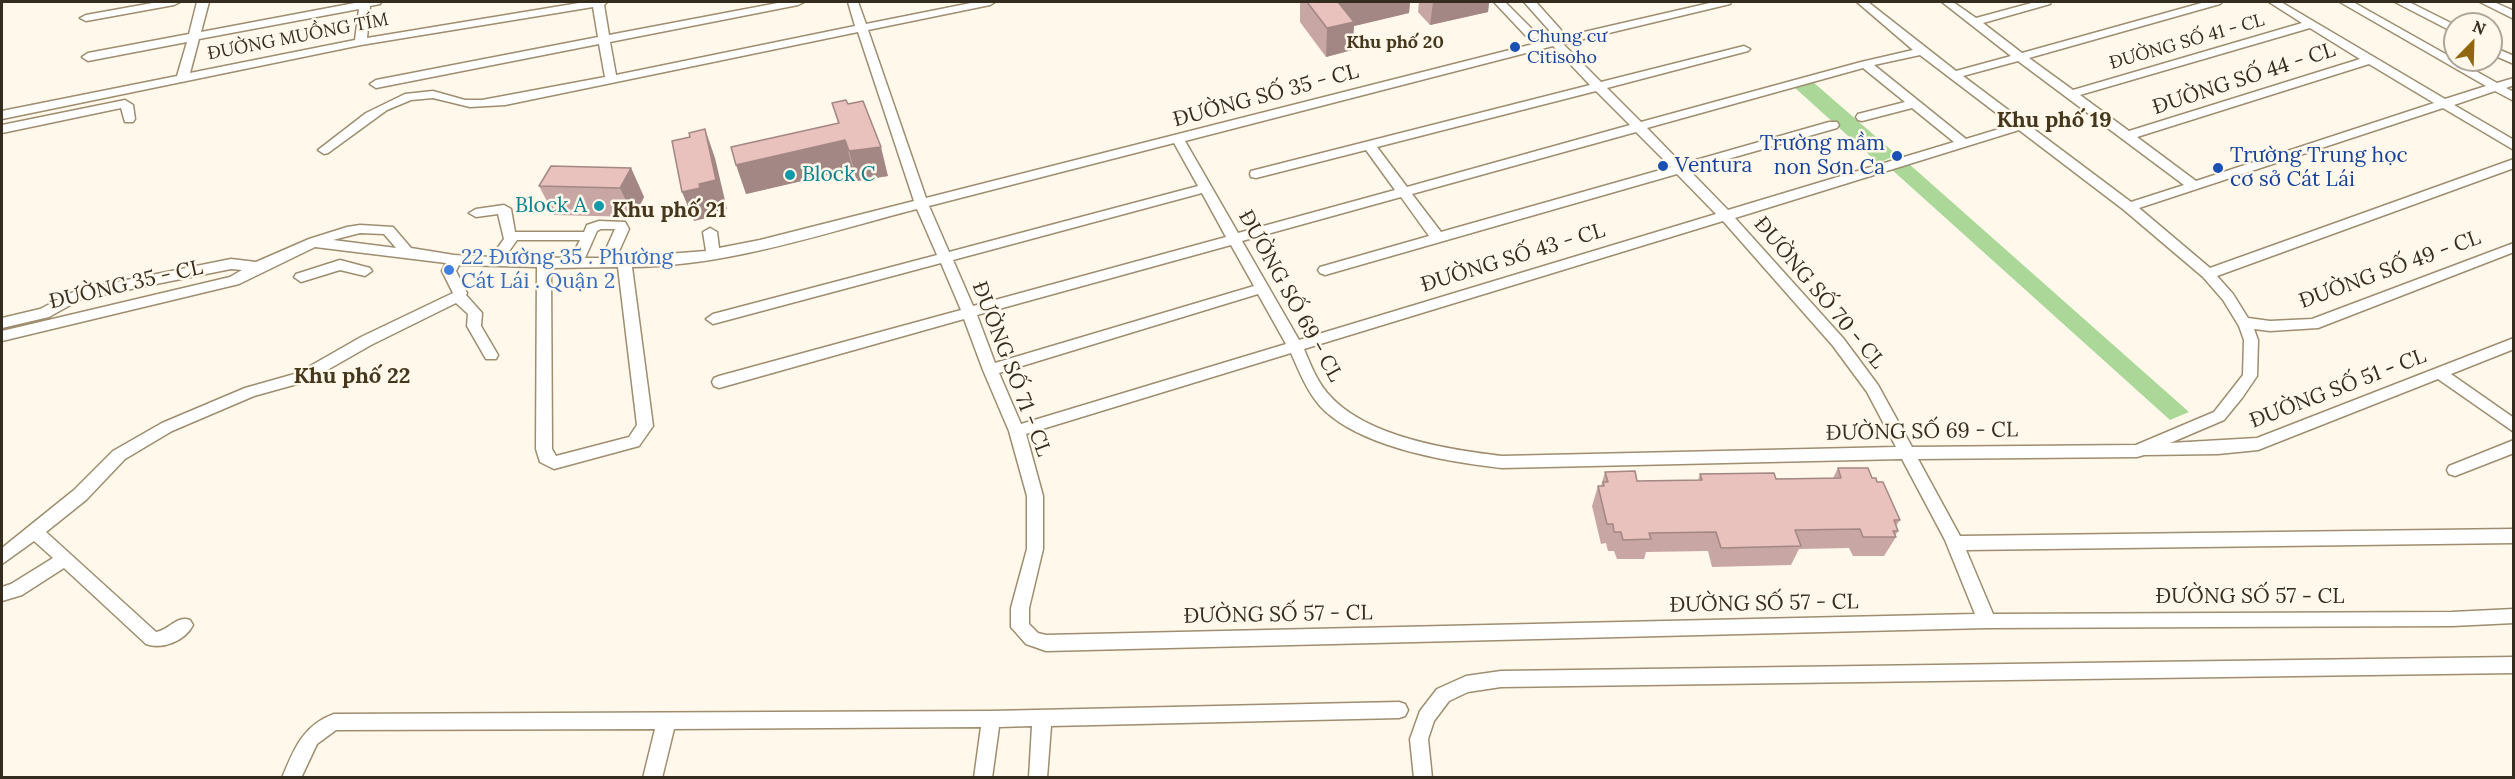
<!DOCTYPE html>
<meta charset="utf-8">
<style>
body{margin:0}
#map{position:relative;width:2515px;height:779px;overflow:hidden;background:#fff8eb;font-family:Lora,serif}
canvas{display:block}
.frame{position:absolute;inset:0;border:3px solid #332c1f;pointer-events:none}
.north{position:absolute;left:2443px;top:12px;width:60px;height:60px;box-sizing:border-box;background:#fff8eb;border:2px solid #ada699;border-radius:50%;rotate:23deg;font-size:16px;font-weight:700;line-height:24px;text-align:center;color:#332c1f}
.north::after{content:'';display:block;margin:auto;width:21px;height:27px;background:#90670e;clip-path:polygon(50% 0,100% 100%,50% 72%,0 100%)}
</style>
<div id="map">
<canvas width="2515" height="779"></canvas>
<div class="frame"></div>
<div class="north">N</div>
</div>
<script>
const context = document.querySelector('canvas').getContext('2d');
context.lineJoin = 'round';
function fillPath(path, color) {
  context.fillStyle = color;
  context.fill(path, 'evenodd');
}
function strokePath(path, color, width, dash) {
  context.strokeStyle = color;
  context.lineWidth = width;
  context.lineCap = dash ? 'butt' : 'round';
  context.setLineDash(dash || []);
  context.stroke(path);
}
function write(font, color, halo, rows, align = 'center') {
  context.font = font + ' Lora,serif';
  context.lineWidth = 5;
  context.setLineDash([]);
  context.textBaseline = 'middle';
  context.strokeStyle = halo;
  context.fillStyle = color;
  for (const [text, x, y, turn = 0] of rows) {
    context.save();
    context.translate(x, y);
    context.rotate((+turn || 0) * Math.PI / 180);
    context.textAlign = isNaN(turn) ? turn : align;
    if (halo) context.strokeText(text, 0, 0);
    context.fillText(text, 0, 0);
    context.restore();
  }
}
fillPath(new Path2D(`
 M1813,82l84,73 -19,8 -84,-76z
 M1908,163l281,249 -19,8 -280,-252z`), '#abd899');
const minor = new Path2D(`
 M158,2h22l-6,3 -88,16 -6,-3 6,-3z
 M197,2h12l-8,30 159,-30h21l-1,2 -10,2 -3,32 218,-36h22l-3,3 5,30 174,-33h21l-6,3 -188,37 6,33 239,-49 -7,-24h10l8,22 110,-22h19l-5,3 -122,25 58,168 619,-157 -19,-5 -32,-34h11l29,29 14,4 1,-5 -25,-28h12l25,28 -3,8 156,-36h17l-1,2 -167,40 38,38 143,-36 6,3 -2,2 -141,37 34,34 220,-60 52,-12 -56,-48h11l88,69 55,-15 -69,-54h11l23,16 59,-16h16l-1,2 -67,19 39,30 183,-51h17l-2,2 -191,54 44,32 229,-67 -33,-21h12l164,97 41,-13 -146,-84h13l144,81 17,-5v7l-8,3 8,4v9l-19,-10 -41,14 60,35v10l-71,-42 -304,100 71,60 304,-109v9l-297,108 16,18 15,24 22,3 42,-2 202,-76v9l-196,76 -48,3 -16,-2 4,11 -1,36 -15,22 -18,22 -54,23 87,-5 257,-100v11l-63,25 63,44v14l-76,-53 -180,71 -40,4 -74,1 -7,2 -219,2 42,77 554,-7v14l-548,7 27,64 459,-2 62,-3v14l-62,3 -465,2 -941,23 -20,-7 -15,-17v-19l16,-59v-53l-18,-65 -26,-61 -19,-51 -245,69 -5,-2 -2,-4 2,-4 5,-2 242,-66 -20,-47 -228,61 -7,-5 7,-5 224,-59 -20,-46c-93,24 -188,57 -285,58l21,159 -14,20 -85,23 -14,-7 -4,-13 1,-182 -78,-2 -3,6 11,22 -1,2 16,18 -1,13 17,29 -2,4h-10l-19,-33 1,-12 -12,-11 -85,42 -63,36 -54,15 -82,35 -47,28 -39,41 -40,32 110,100c13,-2 21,-17 34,-12l3,5c-8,16 -31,25 -47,19l-82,-76 -42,27 -20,6v-14l9,-3 42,-26 -19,-17 -32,23v-16l72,-58 39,-39 49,-28 83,-35 53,-15 63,-36 92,-44 -11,-22 4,-8 -131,-16 -76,37 -237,57v-10l228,-54 12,-7 -11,-1 -150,30 -32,18 -47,11v-10l38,-9 37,-19 154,-31 25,3 53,-23 38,-12 13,-2 33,2 18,21 43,7 37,2 13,-18 -6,-25 -22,3 -7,-4 7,-4 28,-4 7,4 4,23h69l3,-7 12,-4 26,1 4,7 -13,29 90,-7 -3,-19 7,-4 7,4 2,16 41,-8 154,-39 -56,-169 -353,73 -35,2 -37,-9 -22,2 -24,10 -59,43 -4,1 -6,-4 48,-37 39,-19 28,-3 32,9h17l123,-23 -6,-33 -223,44 -6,-4 6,-4 222,-43 -5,-30 -232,38 -359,74v-8l175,-35 10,-34 -99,19 -6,-4 6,-4 101,-19zM359,9l-4,31 -165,33 9,-34zM2310,28l50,31 -231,72 -49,-36zM1553,46l37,39 -339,86 -1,3 1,3 5,1 110,-28 29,40 -157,43 -53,-92zM1920,55l92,70 -46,14 -92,-74zM2018,61l166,124 -53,17 -168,-126zM2369,64l65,39 -238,78 -59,-44zM1863,68l42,34 -47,12 -2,3 2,3 4,1 50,-13 42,34 -226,68 -39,-40 148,-42 2,-3 -2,-3h-8l-147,42 -35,-36zM1596,91l34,34 -223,62 -30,-40zM2019,130l105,80 79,67 20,23 16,26 5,14 -1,35 -29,37 -78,33 -224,2 -34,-62 -35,-47 -108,-120zM1636,132l35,35 -230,65 -29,-38zM1174,143l24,43 -249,66 -20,-46zM1677,174l39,40 -417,126 -57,-99 159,-44 28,39 -109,31 -2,3 2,3 5,2zM1202,193l24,44 -253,69 -20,-46zM1723,221l110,125 34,46 29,55 -394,9c-52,-6 -134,-19 -171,-59 -13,-13 -20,-31 -27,-48zM601,229h14l-13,29h-17l12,-27zM360,233l24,1 12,14 -63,-8zM517,240h63l-9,18 -66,-1zM1231,245l23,41 -259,77 -18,-48zM618,267l19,158 -8,12 -73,19 -4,-7 -1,-181zM1258,294l28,50 -265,80 -22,-51zM1291,353c8,18 16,38 29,53 38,41 128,56 182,62l400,-9 43,81 30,74 -929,21 -8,-2 -9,-9v-16l14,-59v-53l-17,-62z
 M2395,2h14l46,23v8z
 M2480,2h14l20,9v8z
 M2491,46l23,10v8l-23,-10z
 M125,100l8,5 2,14 -2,3h-8l-4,-14 -119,25v-8z
 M340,260l30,8 2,3 -7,5 -25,-6 -39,12 -7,-5 2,-3z
 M2514,440v13l-59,23 -6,-2 -2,-4 2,-4z
 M2514,657v16l-1013,14 -33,5 -19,9 -15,20 -6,18 4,39h-18l-4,-39 10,-28 17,-22 29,-13 35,-5z
 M1399,702l6,2 3,6 -3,6 -6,2 -348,8 -4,52h-18l3,-52 -33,1 -7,51h-18l7,-51 -307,2 -12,49h-19l12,-49 -319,1 -19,14 -16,34h-19c12,-29 21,-53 52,-64l657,-3z`);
strokePath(minor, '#9e8d6f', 3);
fillPath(minor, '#fff');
fillPath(new Path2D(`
 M1300,2h110l-1,11 -55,13 -2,24 -26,7 -26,-35z
 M1419,2h70l-1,10 -58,13 -12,-13z
 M832,103l16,1 40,72 -31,5 -4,-12 -107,25 92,-71z
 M631,168l13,29 -10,20 -80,-2 -15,-29z
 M1838,468l34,10 28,42 -4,6 2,5 -3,5 1,1 -12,19h-31l-4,-8 -50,1 -8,16 -79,2 -4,-16 -62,1 -2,7h-27l-3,-8h-6l-2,-8 -5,1 -9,-38 6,-20h3l4,-14 32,9 61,-1 2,-6 76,5 57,-1z`), '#c8a6a3');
fillPath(new Path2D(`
 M1338,2h72l-1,11 -55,13 -2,24 -26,7 1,-29z
 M1433,2h56l-1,10 -58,13z
 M705,129l10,29 12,51 -17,4 1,4 -17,4 -12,-29 17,-8z
 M845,140l8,29 -107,25 -10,-29z
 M881,147l7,29 -31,5 -8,-30z
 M631,168l13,29 -10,20 -14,-29z`), '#a38784');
const building = new Path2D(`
 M1307,2h33h-2l16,20 -27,6z
 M846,100l2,4 15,-3 18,46 -32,4 -4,-11 -109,25 -5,-18 108,-24 -7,-20z
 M705,129l11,51 -17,4 1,4 -18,4 -10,-51 18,-4 -1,-4z
 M551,166l80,2 -11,20 -81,-2z
 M1838,468h30l4,10h4l1,4h6l17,38h-6l4,11h-5l3,6h-33l-3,-8 -65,1 6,16 -80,2 -5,-16 -67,1 2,6 -28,1 -2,-8h-7l-1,-8h-6l-9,-38h6l-1,-4h5l-3,-10 30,-1 2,10 65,-1 -2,-6 74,-1 2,6 65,-1z`);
fillPath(building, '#e9c1bd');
strokePath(building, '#a38784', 1.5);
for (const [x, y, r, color] of [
 [1515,47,6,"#1a4fb4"],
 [1897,156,6,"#1a4fb4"],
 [1663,166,6,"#1a4fb4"],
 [2218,168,6,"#1a4fb4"],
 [790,175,6,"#0f9aa8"],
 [599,206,6,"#0f9aa8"],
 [449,270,6,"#3f7fe0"]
]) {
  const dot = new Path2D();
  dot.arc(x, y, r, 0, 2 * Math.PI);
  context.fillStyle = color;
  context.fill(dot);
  strokePath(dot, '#fff8eb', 2);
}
write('18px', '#332c1f', '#fff8eb', [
 ["ĐƯỜNG MUỒNG TÍM",298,37,-11],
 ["ĐƯỜNG SỐ 41 - CL",2187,42,-16]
]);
write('18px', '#164399', '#fff8eb', [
 ["Chung cư",1527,37],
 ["Citisoho",1527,58]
], 'left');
write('bold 18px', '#46371c', '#fff8eb', [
 ["Khu phố 20",1395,43]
]);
write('21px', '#332c1f', '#fff8eb', [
 ["ĐƯỜNG SỐ 44 - CL",2244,79,-18],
 ["ĐƯỜNG SỐ 35 - CL",1266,96,-15],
 ["ĐƯỜNG SỐ 43 - CL",1513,258,-17],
 ["ĐƯỜNG SỐ 49 - CL",2390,270,-20],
 ["ĐƯỜNG 35 - CL",126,285,-13],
 ["ĐƯỜNG SỐ 70 - CL",1819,293,50],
 ["ĐƯỜNG SỐ 69 - CL",1290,296,61],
 ["ĐƯỜNG SỐ 71 - CL",1011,369,69],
 ["ĐƯỜNG SỐ 51 - CL",2338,389,-21],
 ["ĐƯỜNG SỐ 69 - CL",1922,432,-1],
 ["ĐƯỜNG SỐ 57 - CL",2250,597],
 ["ĐƯỜNG SỐ 57 - CL",1764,604,-1],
 ["ĐƯỜNG SỐ 57 - CL",1278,615,-1]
]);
write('21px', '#164399', '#fff8eb', [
 ["Trường mầm",1885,144,"right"],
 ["non Sơn Ca",1885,168,"right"],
 ["Trường Trung học",2230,156],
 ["cơ sở Cát Lái",2230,180],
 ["Ventura",1675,166]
], 'left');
write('21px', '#0d838f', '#fff8eb', [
 ["Block C",802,175],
 ["Block A",587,206,"right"]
], 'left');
write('21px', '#366cbe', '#fff8eb', [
 ["22 Đường 35 . Phường",461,258],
 ["Cát Lái . Quận 2",461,282]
], 'left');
write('bold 22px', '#46371c', '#fff8eb', [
 ["Khu phố 19",2054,121],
 ["Khu phố 21",669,211],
 ["Khu phố 22",352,377]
]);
</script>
